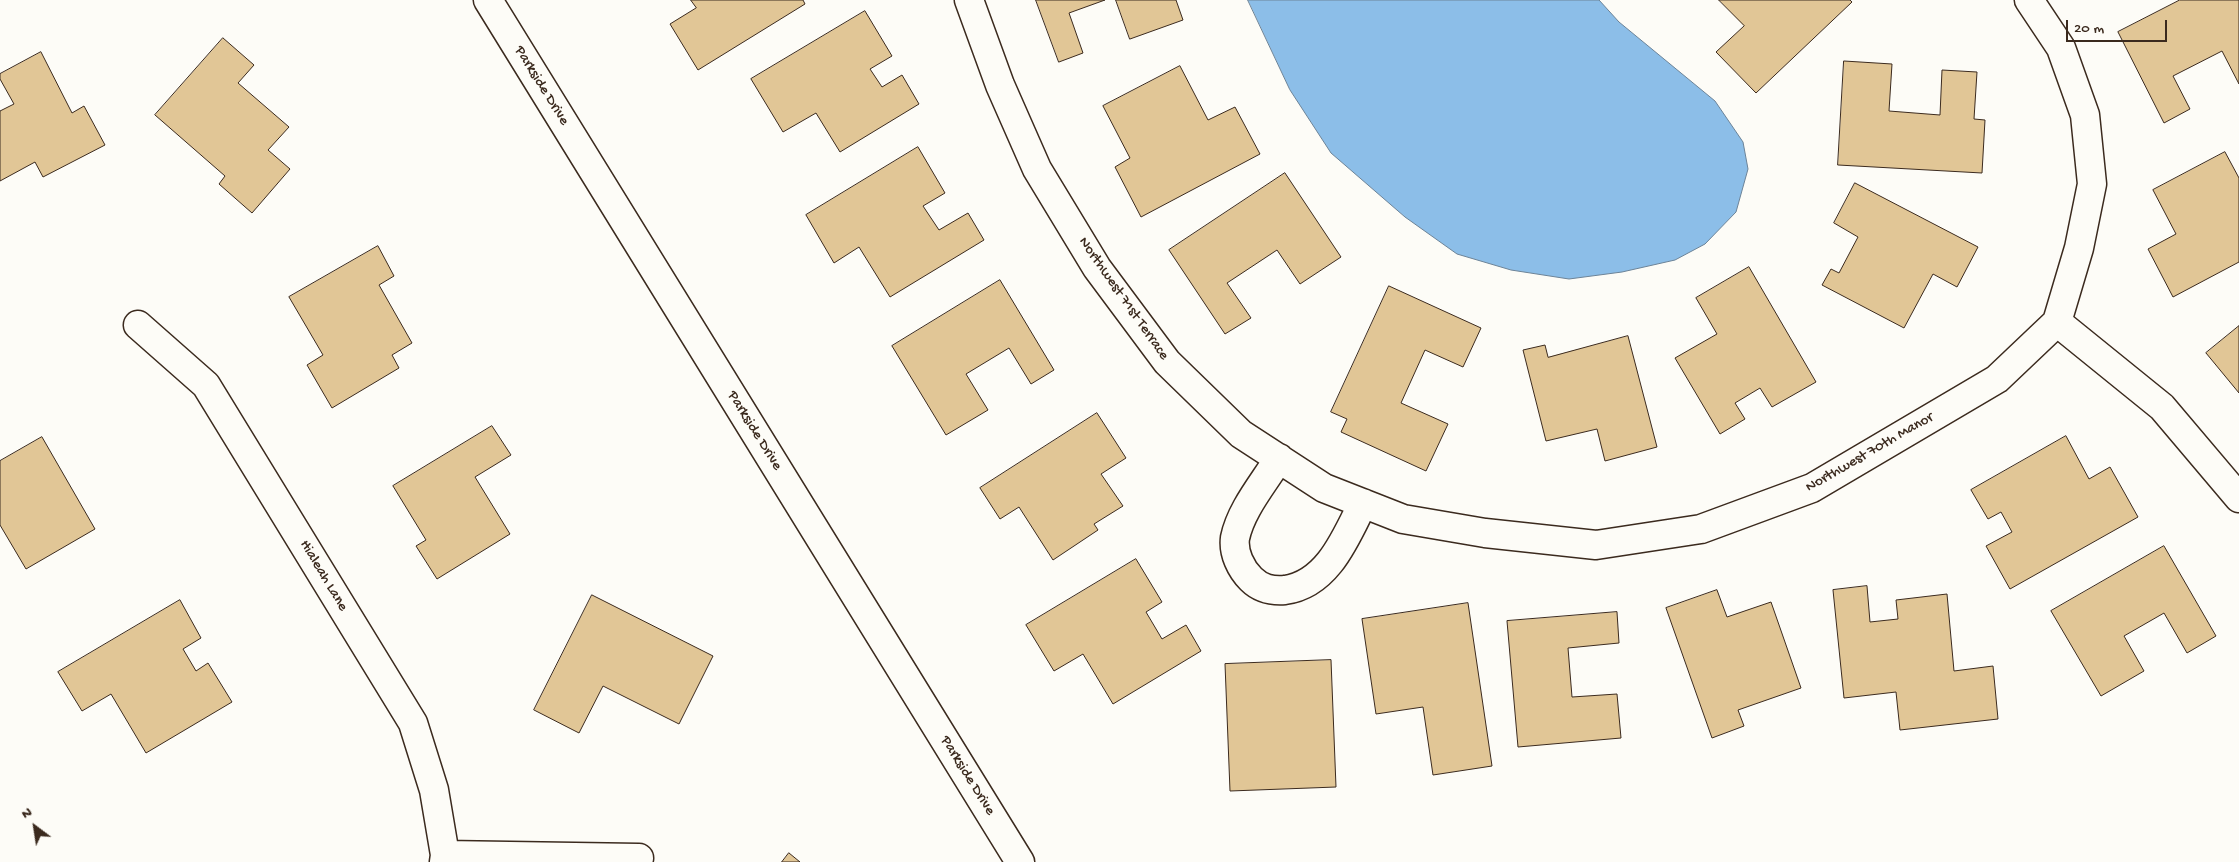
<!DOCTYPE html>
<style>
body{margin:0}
#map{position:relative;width:2239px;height:862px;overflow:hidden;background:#fdfcf7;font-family:"Gochi Hand",sans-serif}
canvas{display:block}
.north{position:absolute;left:10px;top:802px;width:50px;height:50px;-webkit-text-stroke:4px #fdfcf7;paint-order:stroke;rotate:329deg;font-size:14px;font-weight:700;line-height:20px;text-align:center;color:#3b2a1e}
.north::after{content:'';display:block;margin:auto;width:18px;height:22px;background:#3b2a1e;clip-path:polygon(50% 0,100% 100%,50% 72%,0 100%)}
.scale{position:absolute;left:2066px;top:20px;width:101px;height:22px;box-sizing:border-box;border:2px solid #3b2a1e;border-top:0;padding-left:6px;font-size:15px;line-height:18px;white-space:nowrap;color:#3b2a1e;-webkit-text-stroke:4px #fdfcf7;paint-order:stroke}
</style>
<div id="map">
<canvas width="2239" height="862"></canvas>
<div class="north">N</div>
<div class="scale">20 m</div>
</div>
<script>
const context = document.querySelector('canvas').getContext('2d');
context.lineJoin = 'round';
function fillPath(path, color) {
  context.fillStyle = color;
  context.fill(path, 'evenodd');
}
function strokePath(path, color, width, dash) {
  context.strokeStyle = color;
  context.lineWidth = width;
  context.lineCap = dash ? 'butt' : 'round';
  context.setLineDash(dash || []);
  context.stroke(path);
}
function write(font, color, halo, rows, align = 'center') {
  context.font = font + ' "Gochi Hand",sans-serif';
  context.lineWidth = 5;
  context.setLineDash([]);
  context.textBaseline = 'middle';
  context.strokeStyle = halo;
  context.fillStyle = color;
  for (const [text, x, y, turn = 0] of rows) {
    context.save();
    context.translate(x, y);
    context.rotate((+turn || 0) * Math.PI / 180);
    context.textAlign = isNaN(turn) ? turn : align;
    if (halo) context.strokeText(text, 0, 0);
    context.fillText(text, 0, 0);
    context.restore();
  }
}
const water = new Path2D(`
 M1248,0h351l20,22 96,79 28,41 5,27 -12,43 -31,32 -30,16 -53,12 -53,7 -58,-9 -54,-16 -52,-37 -74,-64 -41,-63z`);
fillPath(water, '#8cbee8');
strokePath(water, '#6c8397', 1);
const building = new Path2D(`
 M691,0h112l2,4 -107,66 -28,-46 26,-16z
 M1036,0h69l-36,13 14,40 -24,9z
 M1116,0h60l7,20 -53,19z
 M1719,0h131l2,2 -96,91 -40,-41 28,-26z
 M2180,0h59v84l-17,-33 -49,25 17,33 -26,14 -46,-91z
 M865,11l27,45 -22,13 12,18 20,-12 17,29 -79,48 -24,-39 -33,19 -32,-53z
 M223,38l31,27 -16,18 51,44 -21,23 22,19 -38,44 -33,-29 6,-8 -70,-61z
 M41,52l31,61 12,-7 21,39 -62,32 -8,-15 -35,19v-70l14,-7 -14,-25v-5z
 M1844,61l48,3 -3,47 51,4 2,-45 35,2 -3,47 11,1 -3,53 -144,-8z
 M1180,66l28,54 27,-13 25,47 -119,63 -26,-50 15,-9 -27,-52z
 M918,147l27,46 -22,13 16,24 29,-17 16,27 -94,57 -31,-50 -25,16 -28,-48z
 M2225,152l14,26v84l-66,35 -25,-48 28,-15 -23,-44z
 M1285,173l56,84 -41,27 -23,-34 -50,33 24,35 -26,16 -56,-84z
 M1855,183l123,64 -21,40 -24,-13 -29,54 -82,-43 9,-16 8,4 19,-36 -24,-14z
 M378,246l16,30 -15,9 33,58 -20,12 7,13 -67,40 -25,-43 16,-10 -34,-58z
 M1749,267l67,115 -44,25 -12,-19 -25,15 10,16 -25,15 -45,-76 42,-24 -21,-36z
 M1000,280l54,90 -23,14 -22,-36 -43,26 22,36 -42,25 -54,-89z
 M1389,286l92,42 -18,39 -38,-17 -24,53 47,21 -22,47 -85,-39 6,-13 -16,-7z
 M2239,326v67l-33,-40z
 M1628,336l29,111 -52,14 -8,-32 -51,12 -23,-91 22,-5 3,12z
 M1097,413l29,45 -25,16 22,32 -29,18 4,6 -45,30 -34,-53 -19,12 -20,-31z
 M492,426l19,29 -36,22 35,57 -73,45 -21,-33 10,-6 -33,-54z
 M2066,436l23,43 21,-12 28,50 -128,72 -24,-43 26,-14 -11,-20 -13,7 -17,-29z
 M42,437l53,92 -69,40 -26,-44v-64z
 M2164,546l52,90 -29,17 -23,-40 -40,23 20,35 -43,25 -50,-85z
 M1136,559l26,43 -16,10 16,27 24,-14 15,26 -88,53 -30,-50 -29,17 -28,-46z
 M1867,586l3,36 28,-3 -2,-19 51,-6 7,77 39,-5 5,53 -98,11 -4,-38 -52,6 -11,-108z
 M1717,590l10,27 44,-15 30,86 -63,22 6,16 -32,12 -46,-130z
 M592,595l121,61 -34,68 -76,-38 -24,47 -45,-23z
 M180,600l21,38 -18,11 13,22 12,-8 24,39 -86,51 -35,-59 -29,17 -24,-39z
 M1468,603l24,163 -59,9 -10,-68 -47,7 -14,-95z
 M1617,612l2,31 -51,5 4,49 45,-3 4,44 -103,9 -11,-126z
 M1331,660l5,127 -106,4 -5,-127z
 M789,853l11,9h-18z`);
fillPath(building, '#e1c696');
strokePath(building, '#3b2a1e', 1);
const minor = new Path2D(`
 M488,0l532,862
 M969,0l31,85 37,84 60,99 70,94 74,72 83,54 79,31 82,14 111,12 105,-16 111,-41 185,-109 60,-57 22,-74 13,-64 -7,-69 -24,-67 -32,-48
 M2057,322l105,85 77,91
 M138,325l68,60 207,338 21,67 11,65 -1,7
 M1279,458c-15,25 -38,51 -44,80 -2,15 6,31 16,41 10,10 21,12 34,11 43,-6 61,-53 78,-87
 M445,855l194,3`);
strokePath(minor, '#3b2a1e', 31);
strokePath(minor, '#fdfcf7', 28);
write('15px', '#3b2a1e', '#fdfcf7', [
 ["Parkside Drive",541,86,58],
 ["Northwest 71st Terrace",1123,299,55],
 ["Parkside Drive",754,431,58],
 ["Northwest 70th Manor",1870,453,-30],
 ["Hialeah Lane",323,576,59],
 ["Parkside Drive",967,776,58]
]);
</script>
